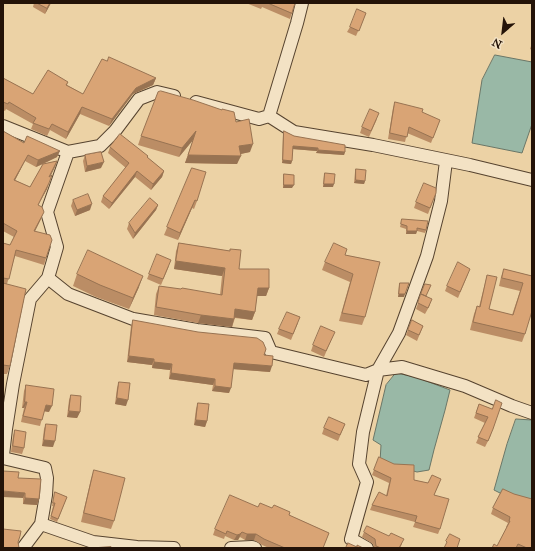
<!DOCTYPE html>
<style>
body{margin:0}
#map{position:relative;width:535px;height:551px;overflow:hidden;background:#ecd2a5;font-family:"IM FELL Great Primer",serif}
canvas{display:block}
.frame{position:absolute;inset:0;border:4px solid #241308;pointer-events:none}
.north{position:absolute;left:483px;top:12px;width:40px;height:40px;-webkit-text-stroke:3px #f3e2c4;paint-order:stroke;rotate:208deg;font-size:11px;font-weight:700;line-height:16px;text-align:center;color:#241308}
.north::after{content:'';display:block;margin:auto;width:14px;height:18px;background:#241308;clip-path:polygon(50% 0,100% 100%,50% 72%,0 100%)}
</style>
<div id="map">
<canvas width="535" height="551"></canvas>
<div class="frame"></div>
<div class="north">N</div>
</div>
<script>
const context = document.querySelector('canvas').getContext('2d');
context.lineJoin = 'round';
function fillPath(path, color) {
  context.fillStyle = color;
  context.fill(path, 'evenodd');
}
function strokePath(path, color, width, dash) {
  context.strokeStyle = color;
  context.lineWidth = width;
  context.lineCap = dash ? 'butt' : 'round';
  context.setLineDash(dash || []);
  context.stroke(path);
}
const water = new Path2D(`
 M495,55l37,7v62l-10,29 -50,-10 10,-63z
 M396,373l20,4 34,13c-6,27 -15,53 -21,80l-12,2 -37,-10 1,-17 -8,-5 13,-55z
 M516,419l16,1v83l-18,-3 -20,-10 13,-46z`);
fillPath(water, '#99b8a6');
strokePath(water, '#6a7667', 1);
const minor = new Path2D(`
 M196,102l63,17 10,-3 25,16 79,13 97,20 62,15
 M269,116l28,-93 5,-20
 M3,126l65,26 32,-6 15,-15 24,-32 18,-7 17,4
 M48,278l20,16 65,25 64,11 68,8 6,14 95,23 12,-5 24,-3 63,19 47,20 20,7
 M3,455l3,-26 7,-45 17,-85 18,-21 9,-31 -10,-35 21,-60
 M3,458l42,10 2,10 -1,17 -5,29 -18,24
 M41,524l52,18 44,5 37,1
 M231,548l21,-1 3,1
 M367,548l-16,-9 16,-57 -8,-18 4,-32 15,-62 21,-37 28,-77 14,-55 5,-40`);
strokePath(minor, '#56432f', 14);
strokePath(minor, '#f3e2c4', 12);
fillPath(new Path2D(`
 M34,3h17l-6,11 -12,-7z
 M246,3h49l-5,16 -28,-12 -1,2z
 M366,13l-10,23 -9,-4 3,-5z
 M532,43v7l-2,-1z
 M3,78l30,16 35,-12 -1,3 16,9 73,-16 -3,7 -20,9 -24,32 -29,-12 -14,25 -16,-9 -3,6 -16,-7 2,-5 -27,-15 -1,2 -2,-1z
 M395,102l27,10 16,13 -7,18 -24,-10 -2,9 -17,-3 5,-31z
 M222,110l14,12 14,30 -10,2 -3,10 -52,-1 8,-23 -14,17 -41,-12 3,-9z
 M377,119l-8,18 -9,-4 2,-6z
 M3,131l21,12 33,14 -14,7 14,-3 -7,15 -3,13 -9,16 3,14 -6,12 11,27 -2,7 -29,-9 -8,28 3,82 -3,8h-4v-131l7,2 4,-8 -11,-6zM25,161l11,6 7,-3 -13,23 -15,-7z
 M284,131l10,5 51,16 -1,3 -28,-2 1,-2 -24,-2 -1,12 -1,3 -9,-1 1,-29z
 M110,147l38,11 16,13 -2,6 -11,13 -16,-13 -26,32 -8,-7 2,-6 23,-28 -18,-15z
 M85,155l16,13 -16,4 -2,-11z
 M192,168l5,33 -3,8 -2,-1 -14,32 -14,-5z
 M356,169l9,12 -1,3 -10,-1 1,-11z
 M325,173l8,14h-10l1,-11z
 M284,174l8,14h-9v-11z
 M436,193l-8,21 -14,-6 2,-6z
 M73,200l17,10 -15,6 -4,-10z
 M158,205l-2,5 -23,29 -6,-10 2,-6z
 M402,219l24,11 -1,3 -8,-2 -1,3h-10v-5l-6,-2z
 M179,243l51,8v-2l9,20 30,19 -3,8h-9l-2,16 -3,8 -17,-2 -3,9 -34,-4 -44,-8 2,-21 3,-8 61,9 2,-19 -48,-7 2,-18z
 M345,255l35,7 -15,55 -3,8 -23,-4 11,-39 -28,-12 3,-8z
 M169,266l-8,19 -14,-6 2,-5z
 M504,269l28,7 -7,58 -3,8 -52,-12 4,-16 3,-8 2,1 8,-32 2,34 23,6 8,-24 -21,-5 2,-9z
 M77,274l62,13 -10,22 -33,-12 -23,-11z
 M468,274l-10,24 -13,-7 2,-5z
 M400,283l4,14h-6l1,-11z
 M425,284l1,12 4,9 -5,9 -9,-5z
 M133,320l133,29 -2,6 6,17 -37,-3 -4,24 -17,-2 1,-6 -44,-6 1,-9 -18,-2v-3l-25,-3 4,-36z
 M412,320l11,6 -6,15 -11,-6z
 M298,323l-7,17 -14,-6 2,-5z
 M332,338l-8,19 -13,-6 2,-6z
 M119,382l7,24 -11,-2 2,-16z
 M26,385l23,27 -5,-1 -4,15 -19,-4 3,-14h-2l2,-17z
 M71,395l9,17 -3,6 -10,-1 2,-17z
 M198,403l9,18 -2,6 -11,-2 2,-16z
 M479,404l13,5 -1,26 -6,12 -9,-4 9,-20 -11,-5z
 M46,424l7,23 -11,-1 2,-17z
 M345,424l-7,17 -16,-7 2,-6z
 M15,430l9,18 -2,6 -11,-2 2,-16z
 M379,457l35,23 14,3 11,1 -5,11 6,34 -2,5 -25,-7 2,-5 -45,-12 2,-5 14,-9 3,-13 -17,-8z
 M94,470l20,51 -3,8 -30,-7 10,-43z
 M18,478l21,21 -2,6 -14,-1v-6z
 M503,489l29,59h-40l5,-2 10,-19h-1l2,-4 -17,-9 2,-6z
 M55,492l12,5 -10,25 -7,-3 3,-13h-1z
 M258,507l14,1 17,7 40,18 -6,15h-54l-7,-3 -8,-5h-9l-5,-3 -2,3h-4l-9,-4 -1,3 -11,-4 2,-6z
 M364,532l38,12 -2,4h-26l-1,-4 -11,-7z`), '#bb8d65');
fillPath(new Path2D(`
 M50,3h1l-6,11 2,-6z
 M156,78l-3,7 -20,9 -24,32 3,-7 24,-31z
 M82,107l-2,7 -14,25 2,-7z
 M196,131l-3,9 -14,17 3,-9z
 M253,144l-3,8 -14,3 3,-9z
 M293,146l25,2 -1,3 -25,-2z
 M318,150l27,2 -1,3 -28,-2z
 M60,151l-3,6 -21,10 2,-7z
 M28,155l-3,6 -13,25 2,-6z
 M188,155l53,1 -4,8 -52,-1z
 M283,160l9,1 -1,3 -9,-1z
 M57,161l-2,6 -8,16 2,-6z
 M104,162l-3,6 -16,4 2,-6z
 M137,171l-2,6 -26,32 3,-6z
 M164,171l-2,6 -11,13 2,-6z
 M356,180l9,1 -1,3 -10,-1z
 M49,183l-2,6 -12,22z
 M324,184h10l-1,3h-10z
 M284,185h10l-2,3h-9z
 M195,200l-3,8 -14,32 2,-7z
 M92,204l-2,6 -15,6 2,-6z
 M158,205l-2,5 -23,29 2,-6z
 M44,212l-3,7 -9,18 2,-6z
 M407,231h10l-1,3h-10z
 M176,261l49,7 -3,8 -48,-7z
 M143,276l-4,11 -10,22 4,-11z
 M258,288h11l-3,8h-11z
 M399,294h6l-1,3h-6z
 M235,309l20,3 -3,8 -19,-3z
 M201,315l33,4 -2,8 -34,-4z
 M129,356l25,3 -2,6 -25,-3z
 M154,362l18,2 -2,6 -18,-2z
 M234,363l38,3 -2,6 -38,-3z
 M171,373l44,6 -2,6 -44,-6z
 M215,386l16,2 -2,5 -17,-2z
 M117,398l11,2 -2,6 -11,-2z
 M25,402h2l-3,6h-2z
 M46,405l6,1 -3,6 -6,-1z
 M69,411l11,1 -3,6 -10,-1z
 M196,420l11,1 -2,6 -11,-2z
 M44,440l11,1 -2,6 -11,-1z
 M3,491l22,2 -2,5 -20,-1z
 M25,498l14,1 -2,6 -14,-1z
 M242,532l-4,8h-4l3,-5z
 M247,534h9l-2,6h-9z`), '#987352');
const building = new Path2D(`
 M37,3h13l-3,5z
 M268,3h27l-3,10z
 M357,9l9,4 -7,18 -9,-4z
 M109,57l47,21 -20,10 -24,31 -30,-12 -14,25 -16,-8 -3,5 -16,-6 3,-5 -27,-16 -1,2 -5,-2v-24l30,16 15,-24 20,12 -2,3 17,9 19,-35 5,2z
 M161,91l32,9 29,10v-1l12,3 2,10 13,-3 4,25 -14,2 2,10 -53,-1 8,-24 -14,17 -41,-12 17,-44z
 M395,102l28,7 -1,3 18,8 -7,18 -24,-11 -2,10 -17,-4z
 M370,109l9,4 -8,18 -9,-4z
 M3,131l21,12 3,-7 33,15 -22,9 -10,-5 -14,25 16,7 13,-23 14,-3 -8,16 3,-2 -3,8 -11,22 4,2 2,5 -10,19 16,4 2,5 -6,18 -30,-8 -7,29 -6,-1v-35l7,2 7,-14 -14,-8z
 M284,131l10,5 51,9v7l-27,-2v-2l-25,-2 -1,15 -9,-1z
 M120,134l28,22 -1,1 17,14 -11,13 -16,-13 -25,32 -9,-7 26,-33 -19,-16z
 M101,152l3,10 -17,4 -2,-11z
 M192,168l14,4 -9,29 -2,-1 -15,33 -13,-6z
 M356,169l10,1 -1,11 -9,-1z
 M325,173l10,1 -1,10h-10z
 M284,174l10,1v10h-10z
 M424,183l12,5v5l-6,15 -14,-6z
 M88,194l4,10 -15,6 -4,-10z
 M150,198l8,7 -23,28 -6,-10z
 M402,219l26,2 -2,9 -9,-2v3h-10v-5l-6,-2z
 M179,243l51,8v-2l11,1 -2,19h30v19h-11l-3,24 -20,-3 -1,10 -33,-4 -45,-8 3,-21 22,3 1,-1 40,7 3,-27 -49,-7z
 M334,243l13,6 -2,6 35,7 -15,55 -23,-4 11,-39 -28,-12z
 M88,250l55,26 -10,22 -33,-13 -23,-11z
 M157,254l14,6 -8,19 -14,-5z
 M458,262l12,7 -10,23 -13,-6z
 M504,269l28,7v35l-7,23 -52,-12 4,-16 3,1 7,-32 10,2 -8,32 24,6 10,-32 -21,-5z
 M3,283l23,6 -16,77 -7,-1z
 M400,283h9l-4,11h-6z
 M425,284l6,1 -5,11 -5,-2z
 M421,294l11,5 -4,9 -10,-5z
 M287,312l13,5 -7,17 -14,-5z
 M133,320l65,12 59,6 6,4 3,7 -2,6 9,1 -1,10 -38,-3 -3,25 -16,-2v-7l-44,-6 1,-9 -18,-2v-3l-25,-3z
 M412,320l11,6 -4,9 -11,-5z
 M321,326l14,6 -9,19 -13,-6z
 M119,382l11,1 -2,17 -11,-2z
 M26,385l28,4 -2,17 -6,-1 -4,15 -19,-4 4,-14h-2z
 M71,395l10,1 -1,16 -11,-1z
 M496,400l6,3 -9,26 -5,12 -10,-4 10,-20 -12,-4 3,-9 13,5z
 M198,403l11,1 -2,17 -11,-1z
 M329,417l16,7 -5,11 -16,-7z
 M46,424l11,1 -2,16 -11,-1z
 M15,430l11,2 -2,16 -11,-2z
 M379,457l15,7 20,1v15l14,3 4,-8 9,4 -7,16 15,4 -9,30 -25,-7 2,-6 -45,-11 7,-13 8,4 4,-18 -17,-8z
 M94,470l31,8 -11,43 -30,-8z
 M3,471l16,1 -1,6 23,1 -2,20 -14,-1v-5l-22,-2z
 M503,489l11,5 18,5v49h-5l-9,-4 -2,4h-24l2,-4 3,2 13,-25h-1l1,-4 -17,-9z
 M55,492l12,5 -9,22 -7,-3 4,-13h-2z
 M230,495l28,12 2,-4 12,5 2,-3 16,7 -1,3 40,18 -6,15h-38l-21,-9 -8,-5h-9l-5,-2 -2,2 -3,1 -10,-4 -1,3 -11,-5z
 M367,526l22,10 2,-3 13,6 -5,9h-18l-5,-2 -1,-7 -11,-7z
 M3,529l18,2 -1,5 -2,6 1,6h-16z
 M450,534l10,5 -3,9h-13l3,-6 -1,-1z
 M348,543l9,4v-2l6,3h-17z
 M111,547v1h-19z`);
fillPath(building, '#d9a475');
strokePath(building, '#987352', 1);
</script>
